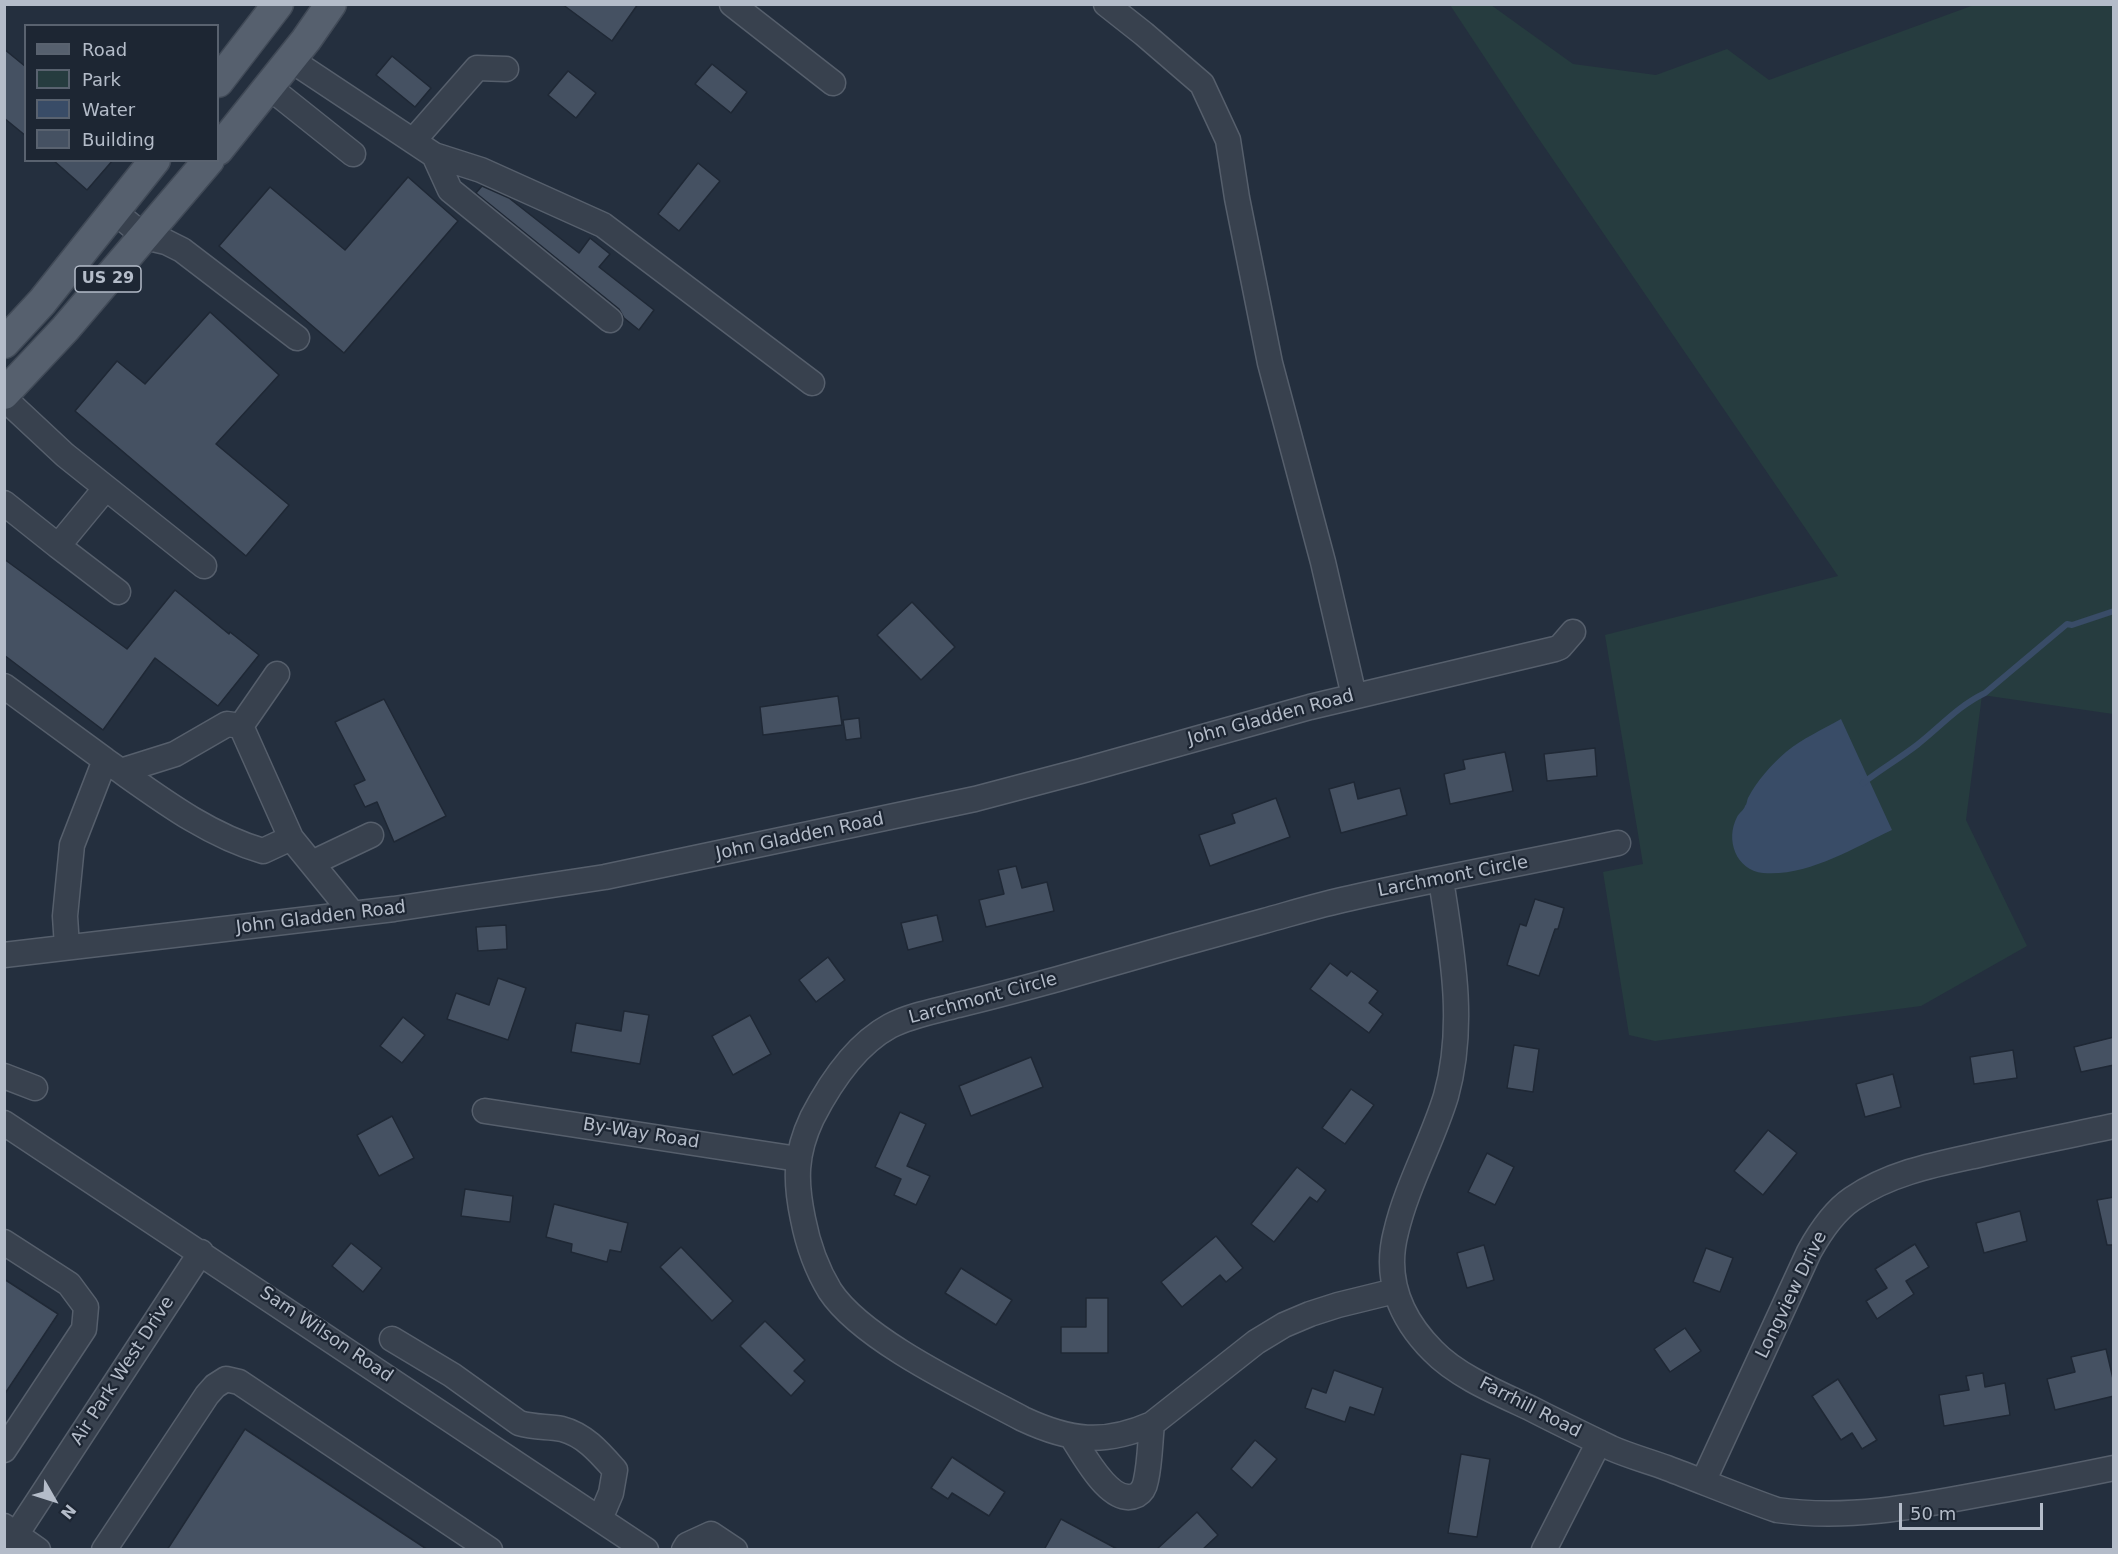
<!DOCTYPE html>
<style>
body{margin:0}
#map{position:relative;width:2118px;height:1554px;overflow:hidden;background:#242f3e;font-family:"DejaVu Sans",sans-serif}
canvas{display:block}
.frame{position:absolute;inset:0;border:6px solid #b4bcc9;pointer-events:none}
.legend{position:absolute;left:24px;top:24px;width:195px;height:138px;box-sizing:border-box;background:#1d2633;border:2px solid #59626f;margin:0;padding:8px 10px;list-style:none;font-size:18px;color:#b4bcc9}
.legend li{display:flex;align-items:center;gap:12px;height:30px}
.legend b{width:30px;border:2px solid #59626f}
.north{position:absolute;left:24px;top:1470px;width:60px;height:60px;-webkit-text-stroke:4px #1d2633;paint-order:stroke;rotate:129deg;font-size:16px;font-weight:700;line-height:24px;text-align:center;color:#b4bcc9}
.north::after{content:'';display:block;margin:auto;width:21px;height:27px;background:#b4bcc9;clip-path:polygon(50% 0,100% 100%,50% 72%,0 100%)}
.scale{position:absolute;left:1899px;top:1503px;width:144px;height:27px;box-sizing:border-box;border:3px solid #b4bcc9;border-top:0;padding-left:8px;font-size:18px;line-height:21px;white-space:nowrap;color:#b4bcc9;-webkit-text-stroke:4px #1d2633;paint-order:stroke}
</style>
<div id="map">
<canvas width="2118" height="1554"></canvas>
<div class="frame"></div>
<ul class="legend">
<li><b style="height:8px;background:#56606e"></b>Road</li>
<li><b style="height:16px;background:#263c3f"></b>Park</li>
<li><b style="height:16px;background:#394c67"></b>Water</li>
<li><b style="height:16px;background:#455162"></b>Building</li>
</ul>
<div class="north">N</div>
<div class="scale">50 m</div>
</div>
<script>
const context = document.querySelector('canvas').getContext('2d');
context.lineJoin = 'round';
function fillPath(path, color) {
  context.fillStyle = color;
  context.fill(path, 'evenodd');
}
function strokePath(path, color, width, dash) {
  context.strokeStyle = color;
  context.lineWidth = width;
  context.lineCap = dash ? 'butt' : 'round';
  context.setLineDash(dash || []);
  context.stroke(path);
}
function write(font, color, halo, rows, align = 'center') {
  context.font = font + ' "DejaVu Sans",sans-serif';
  context.lineWidth = 4.5;
  context.setLineDash([]);
  context.textBaseline = 'middle';
  context.strokeStyle = halo;
  context.fillStyle = color;
  for (const [text, x, y, turn = 0] of rows) {
    context.save();
    context.translate(x, y);
    context.rotate((+turn || 0) * Math.PI / 180);
    context.textAlign = isNaN(turn) ? turn : align;
    if (halo) context.strokeText(text, 0, 0);
    context.fillText(text, 0, 0);
    context.restore();
  }
}
fillPath(new Path2D(`
 M1450,5h41l82,59 83,11 71,-26 42,31 205,-75h139v709l-131,-19 -16,125 61,126 -106,60 -266,35 -26,-6 -26,-163 40,-8 -38,-229 233,-59 -308,-450z`), '#263c3f');
fillPath(new Path2D(`
 M1841,719l51,111c-39,18 -85,47 -129,43 -27,-3 -38,-33 -26,-56 2,-4 7,-7 8,-11 2,-2 2,-6 3,-8 8,-16 24,-34 38,-46 17,-14 36,-22 55,-33z`), '#394c67');
strokePath(new Path2D(`
 M1863,783c17,-13 37,-25 54,-38 23,-18 41,-39 68,-52l82,-69 5,1 42,-14`), '#394c67', 6);
const building = new Path2D(`
 M562,4h76l-26,37z
 M4,49l22,18v69l-22,-18z
 M392,56l39,32 -16,19 -39,-32z
 M712,64l35,28 -16,21 -36,-29z
 M568,71l28,22 -20,25 -28,-23z
 M53,160h60l-26,30z
 M698,163l22,18 -41,50 -21,-17z
 M408,177l50,44 -114,132 -125,-107 51,-59 75,63z
 M482,186l27,12 70,55 11,-15 20,16 -11,13 55,43 -15,20 -15,-12 -5,-9 -143,-116z
 M210,312l69,63 -63,69 73,61 -43,51 -171,-145 42,-50 28,23z
 M4,559l123,90 48,-59 54,44 1,-2 29,23 -41,51 -63,-48 -52,72 -99,-75z
 M912,602l43,45 -34,33 -44,-45z
 M838,696l4,29 -79,10 -3,-28z
 M384,699l62,117 -52,26 -17,-40 -12,5 -11,-22 11,-5 -30,-58z
 M859,718l2,20 -15,2 -3,-20z
 M1595,748l2,28 -50,5 -3,-27z
 M1505,752l8,39 -63,13 -6,-30 21,-5 -2,-9z
 M1354,782l4,17 42,-11 7,27 -66,18 -12,-44z
 M1276,798l14,39 -80,29 -11,-31 36,-12 -3,-9z
 M1016,866l6,22 25,-6 7,29 -68,16 -7,-27 25,-6 -6,-24z
 M1535,899l29,9 -6,21h-3l-16,47 -32,-11 13,-41 6,2z
 M937,915l6,26 -35,9 -7,-27z
 M506,925l1,24 -29,2 -2,-24z
 M828,957l17,23 -29,22 -17,-22z
 M1330,963l17,13 4,-5 27,20 -9,12 14,11 -14,19 -59,-44z
 M498,978l28,10 -18,52 -61,-21 9,-26 33,12z
 M624,1011l25,4 -9,49 -69,-12 5,-29 45,8z
 M750,1015l21,39 -38,21 -21,-39z
 M403,1017l22,18 -23,28 -22,-17z
 M2114,1037v28l-33,7 -7,-25z
 M1514,1045l25,4 -6,43 -26,-4z
 M2013,1050l4,28 -43,6 -4,-27z
 M1031,1057l12,30 -72,29 -12,-30z
 M1893,1074l8,33 -36,10 -9,-33z
 M1351,1089l23,16 -29,39 -23,-16z
 M900,1112l26,12 -19,42 23,10 -14,29 -22,-10 7,-16 -26,-12z
 M392,1116l22,42 -35,18 -22,-41z
 M1768,1130l29,23 -34,42 -29,-24z
 M1487,1153l27,14 -19,38 -27,-13z
 M1297,1167l29,23 -9,12 -7,-5 -36,45 -23,-18z
 M465,1189l48,7 -3,26 -49,-6z
 M2114,1197v48h-7l-10,-45z
 M554,1204l74,19 -7,29 -11,-2 -3,12 -36,-10 1,-8 -26,-7z
 M2020,1211l7,30 -43,12 -8,-30z
 M1216,1236l27,32 -17,14 -6,-7 -38,32 -21,-25z
 M351,1243l31,25 -19,24 -31,-26z
 M1915,1244l14,23 -23,14 8,13 -37,25 -11,-18 21,-13 -12,-19z
 M1484,1245l10,35 -27,8 -10,-35z
 M681,1247l52,54 -21,20 -52,-54z
 M1706,1248l27,10 -13,34 -27,-10z
 M961,1268l51,32 -16,25 -51,-32z
 M4,1279l54,35 -54,81z
 M1086,1298h22v55h-47v-26h25z
 M765,1321l40,39 -11,11 11,10 -14,15 -51,-50z
 M1685,1328l16,23 -31,21 -16,-23z
 M2106,1349l8,34v13l-59,14 -8,-31 28,-7 -4,-15z
 M1334,1370l49,18 -9,27 -24,-8 -5,15 -40,-14 7,-20 14,5z
 M1983,1373l2,14 20,-4 5,32 -66,11 -5,-31 30,-5 -3,-14z
 M1838,1379l39,61 -15,9 -10,-16 -11,7 -29,-44z
 M245,1429l183,121h-261z
 M1255,1440l22,19 -25,29 -21,-19z
 M1461,1454l29,5 -13,78 -29,-4z
 M952,1457l53,35 -16,24 -37,-23 -4,6 -17,-11z
 M1197,1512l21,23 -16,15h-46z
 M1061,1519l58,31h-75z`);
fillPath(building, '#455162');
strokePath(building, '#1f2835', 1.5);
const minor = new Path2D(`
 M732,4l101,79
 M1106,4l38,30 58,50 26,56 9,58 33,165 53,199 31,134
 M291,60l143,95 47,15 122,55 209,158
 M269,87l84,67
 M413,141l64,-73 29,1
 M434,155l16,35 160,130
 M115,212l30,25 21,5 16,8 115,88
 M4,398l61,57 139,111
 M4,503l54,43 47,-57
 M58,546l60,46
 M4,686l101,74 -33,85 -7,71 2,31
 M241,726l36,-52
 M105,760c49,34 99,74 158,91l28,-13 -50,-112 -14,-2 -52,30 -54,17
 M291,838l62,76
 M312,863l59,-28
 M1441,880c11,71 25,145 5,216 -14,46 -39,89 -50,136 -12,46 4,86 37,119 24,25 65,42 97,57 27,14 54,27 81,40 18,8 37,13 56,20 37,14 73,29 110,42 69,10 137,-3 205,-16 44,-8 88,-17 132,-26
 M4,955l390,-46 211,-32 370,-78 106,-28 229,-64 245,-58 5,-2 13,-15
 M4,1076l31,12
 M485,1111l313,48
 M4,1123l642,427
 M4,1242l65,42 17,23 -2,22 -80,121
 M1395,1291l-57,14 -28,9 -26,11 -28,17 -104,82c-48,21 -82,17 -129,-5 -54,-29 -160,-78 -193,-128 -14,-23 -22,-46 -27,-72 -8,-38 -8,-65 9,-101 18,-35 43,-73 78,-92 21,-11 46,-15 68,-21 34,-8 67,-17 100,-26 69,-20 137,-39 206,-58 29,-8 58,-17 87,-23 89,-20 178,-36 267,-55
 M392,1339l60,36 67,48c16,5 28,3 43,6 23,6 38,24 53,41l-4,23 -11,26
 M1072,1437c12,18 39,71 65,58 5,-3 8,-9 9,-15 4,-18 4,-38 6,-56
 M1703,1482l106,-230c11,-20 24,-40 43,-53 36,-25 80,-34 122,-43 46,-11 93,-20 140,-30
 M4,1526l34,24
 M6,1550l195,-298
 M104,1550l103,-155 8,-9 11,-7 13,3 251,168
 M684,1550l3,-5 24,-11 24,16
 M1544,1550l55,-108`);
const major = new Path2D(`
 M218,82l60,-78
 M218,150l88,-110 25,-36
 M4,343l38,-41 113,-142
 M4,394l61,-65 144,-169`);
strokePath(minor, '#565f6c', 27);
strokePath(major, '#414a57', 33);
strokePath(minor, '#38414e', 24);
strokePath(major, '#56606e', 30);
for (const [x, y, w] of [
 [108,279,66]
]) {
  const box = new Path2D();
  box.roundRect(x - w / 2, y - 13, w, 26, 4.5);
  context.fillStyle = '#1d2633';
  context.fill(box);
  strokePath(box, '#b4bcc9', 1.5);
}
write('bold 16px', '#b4bcc9', null, [
 ["US 29",108,279]
]);
write('18px', '#b4bcc9', '#1d2633', [
 ["John Gladden Road",1271,718,-15],
 ["John Gladden Road",800,837,-12],
 ["Larchmont Circle",1453,877,-11],
 ["John Gladden Road",321,918,-7],
 ["Larchmont Circle",983,999,-15],
 ["By-Way Road",641,1134,9],
 ["Longview Drive",1792,1295,-64],
 ["Sam Wilson Road",326,1335,34],
 ["Air Park West Drive",123,1371,-57],
 ["Farrhill Road",1530,1408,27]
]);
</script>
